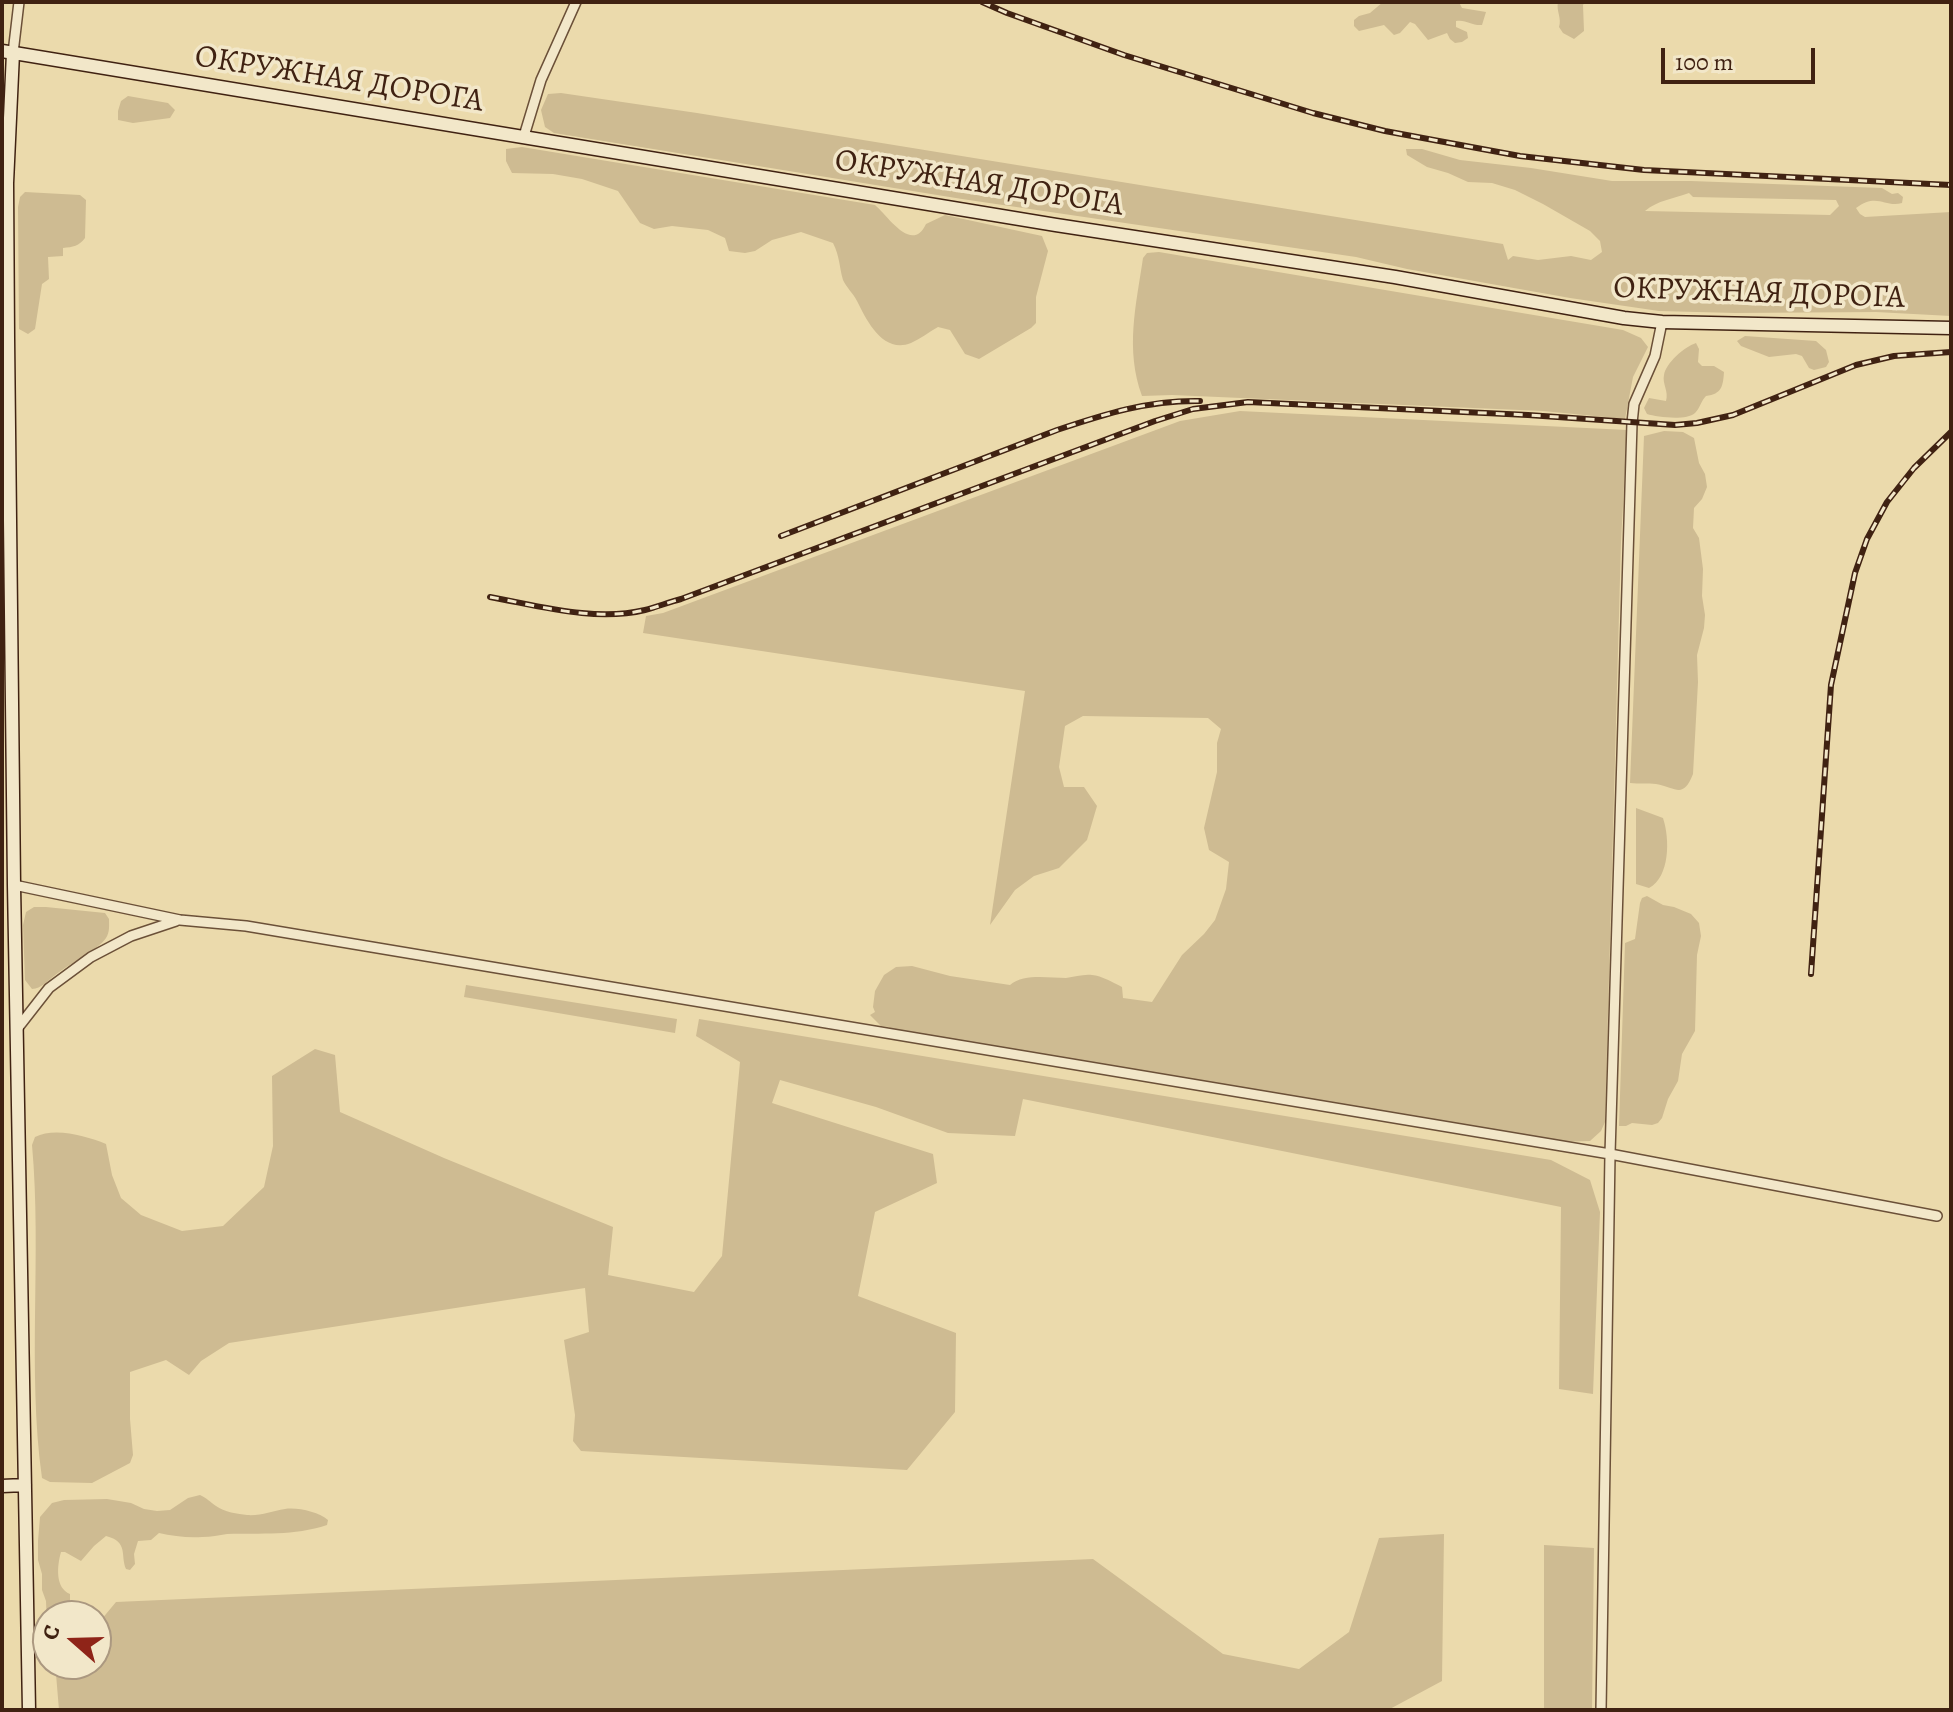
<!DOCTYPE html>
<meta charset="utf-8">
<style>
body{margin:0}
#map{position:relative;width:1953px;height:1712px;overflow:hidden;background:#ebdaac;font-family:Alegreya,serif}
canvas{display:block}
.frame{position:absolute;inset:0;border:4px solid #402212;pointer-events:none}
.north{position:absolute;left:32px;top:1600px;width:80px;height:80px;box-sizing:border-box;background:#f2e7c9;border:2px solid #ab9880;border-radius:50%;rotate:290deg;font-size:22px;font-weight:700;line-height:32px;text-align:center;color:#402212}
.north::after{content:'';display:block;margin:auto;width:28px;height:36px;background:#8f2418;clip-path:polygon(50% 0,100% 100%,50% 72%,0 100%)}
.scale{position:absolute;left:1661px;top:48px;width:154px;height:36px;box-sizing:border-box;border:4px solid #402212;border-top:0;padding-left:10px;font-size:24px;line-height:28px;white-space:nowrap;color:#402212;-webkit-text-stroke:6px #f2e7c9;paint-order:stroke}
</style>
<div id="map">
<canvas width="1953" height="1712"></canvas>
<div class="frame"></div>
<div class="north">С</div>
<div class="scale">100 m</div>
</div>
<script>
const context = document.querySelector('canvas').getContext('2d');
context.lineJoin = 'round';
function fillPath(path, color) {
  context.fillStyle = color;
  context.fill(path, 'evenodd');
}
function strokePath(path, color, width, dash) {
  context.strokeStyle = color;
  context.lineWidth = width;
  context.lineCap = dash ? 'butt' : 'round';
  context.setLineDash(dash || []);
  context.stroke(path);
}
function write(font, color, halo, rows, align = 'center') {
  context.font = font + ' Alegreya,serif';
  context.lineWidth = 7;
  context.setLineDash([]);
  context.textBaseline = 'middle';
  context.strokeStyle = halo;
  context.fillStyle = color;
  for (const [text, x, y, turn = 0] of rows) {
    context.save();
    context.translate(x, y);
    context.rotate((+turn || 0) * Math.PI / 180);
    context.textAlign = isNaN(turn) ? turn : align;
    if (halo) context.strokeText(text, 0, 0);
    context.fillText(text, 0, 0);
    context.restore();
  }
}
fillPath(new Path2D(`
 M1383,2h76l3,6 24,4 -4,13c-10,1 -16,-6 -26,-4v6l11,5 1,6 -6,4 -7,1 -5,-4 -3,-6 -19,7 -13,-16 -5,-2 -10,11 -6,2 -10,-10 -25,6 -5,-5v-6l5,-4 11,-3z
 M1558,2h27l-2,3 1,26 -10,8 -11,-6 -4,-6c3,-9 -3,-16 -1,-25z
 M561,93l136,20 806,131 5,16 5,-4 25,4 33,-4 20,4 11,-8 -2,-11 -10,-10 -47,-27 -28,-14 -23,-7 -24,-1 -20,-9 -21,-6 -20,-12 -1,-6h16l38,11 71,8 81,13h79l191,7 10,6 6,-1 5,4 -1,6c-17,5 -25,-11 -46,5l4,6 5,3 86,-5v104l-75,-4 -141,1 -76,-2 -89,-13 -163,-29 -51,-12 -394,-58 -408,-66 -9,-6 -4,-17 7,-16zM1689,193l4,4 143,3 3,6 -9,9 -185,-4c13,-11 28,-12 44,-18z
 M128,96l40,7 7,7 -5,8 -37,5 -15,-3v-9l3,-10z
 M522,147l353,58c13,11 37,49 51,19l19,-9 97,21 6,15 -12,46v26l-5,5 -52,31 -14,-5 -15,-24 -12,-3c-9,5 -18,12 -27,16 -28,11 -44,-22 -54,-42 -4,-8 -11,-14 -14,-21 -4,-14 -3,-23 -10,-37l-32,-11 -29,8 -17,11 -10,2 -16,-2 -4,-13 -17,-8 -36,-4 -18,3 -14,-6 -22,-32 -36,-12 -29,-5 -41,-1 -6,-12v-12z
 M25,192l55,3 6,5 -1,38c-6,8 -12,9 -22,10v8l-15,1 1,22 -7,5 -7,45 -7,5 -9,-5 -1,-122 2,-10z
 M1159,252l464,78 18,8 7,9 -15,30 -8,42 -82,-8 -371,-16 -30,1c-17,-47 -6,-90 1,-138l4,-5z
 M1745,336l71,5 10,9 3,12 -3,5 -12,3 -5,-2 -7,-12 -6,-2 -27,3 -28,-11 -4,-5z
 M1696,343l3,6 -1,13 4,4h12l10,6c-1,14 -2,22 -18,24 -5,5 -6,12 -11,17 -9,8 -38,4 -48,1l-3,-6 5,-10 17,3c3,-10 -4,-17 -2,-26 2,-12 20,-28 32,-32z
 M1240,411l387,19 -6,112 -16,580 -4,9 -11,10 -32,1 -666,-112 -3,-3 -8,-1 -11,-11 5,-3 -2,-5 2,-16 9,-16 12,-8 16,-1 38,10 60,9c14,-12 39,-7 56,-7 9,-1 17,-4 26,-3 10,1 20,7 30,12l1,11 29,4 30,-47 22,-21 11,-14 11,-31 3,-27 -20,-12 -5,-22 13,-56v-29l4,-14 -13,-11 -125,-2 -18,10 -6,41 5,20h20l13,19 -10,34 -28,28 -25,8 -19,14 -25,35 35,-234 -382,-58 3,-17 17,-3 517,-192z
 M1664,431l19,1 11,6 5,25 6,11 2,13 -5,12 -8,9 -1,20 6,10 4,31 -1,27 3,19 -1,13 -7,27 1,27 -5,92c-10,25 -16,14 -37,10 -8,-1 -17,0 -26,-1l14,-347z
 M1636,808l27,10c7,21 7,59 -14,70l-13,-4z
 M1647,896l16,9 11,2 17,7 8,9 2,13 -4,19 -2,76 -13,23 -4,27 -10,18 -6,19 -4,5 -6,2 -20,-2 -6,3h-7l6,-183 10,-4 5,-36 2,-5z
 M34,907h12l59,6 4,6c0,6 1,13 -3,19 -8,12 -39,27 -52,38 -8,6 -12,12 -22,13l-7,-9 -2,-55 3,-13z
 M466,985l211,34 -2,14 -211,-36z
 M699,1019l852,141 39,20 10,32 -7,182 -34,-5 2,-182 -538,-108 -8,37 -67,-3 -72,-26 -96,-27 -8,23 161,51 4,29 -62,29 -17,84 98,37 -1,79 -48,58 -326,-19 -8,-10 2,-26 -11,-75 25,-8 -4,-44 -356,55 -28,18 -12,14 -23,-15 -36,12v47l3,36 -3,8 -38,20 -42,-1 -8,-4c-15,-110 0,-222 -10,-333l3,-8c20,-10 51,-1 71,7l6,31 9,23 20,17 41,16 41,-5 41,-39 9,-41 -1,-70 43,-27 20,6 5,57 104,46 169,69 -5,48 86,17 28,-36 18,-194 -44,-26z
 M200,1495c7,3 10,7 16,11 8,6 22,8 31,9 14,1 25,-4 38,-6 12,-2 34,3 43,11l-1,5c-33,11 -66,8 -100,9 -8,1 -16,3 -25,3 -14,1 -30,-1 -43,-4l-8,7 -13,1 -4,13 1,10 -5,6 -4,-1c-6,-14 3,-27 -20,-33l-12,10 -13,15 -16,-9h-4c-4,14 -6,36 9,42v9l-7,13h-15v10l-1,-1 -1,-24 -4,-11v-16l-4,-14v-19l2,-24 12,-14 12,-3 43,-1 24,4 13,6 13,2 13,-1 18,-12z
 M1444,1534l-2,147 -54,29h-1329l-3,-36 9,-10h31v-38l20,-24 977,-43 130,95 76,15 50,-37 30,-94z
 M1544,1545l50,3 -2,162h-48z`), '#cebb92');
const minor = new Path2D(`
 M13,53l6,-51
 M524,136l17,-56 35,-78
 M14,885l166,35 66,6 1364,228 327,62
 M17,1029l32,-41 42,-31 40,-21 45,-15
 M1601,1710l9,-556 22,-731 2,-19 21,-48 7,-34`);
const secondary = new Path2D(`
 M2,51l1054,174 339,52 229,41 38,4 289,6
 M13,53l-6,130 1,155 6,547 15,825
 M2,1486l23,-1`);
strokePath(minor, '#6b5038', 12);
strokePath(secondary, '#402212', 15);
strokePath(minor, '#f2e7c9', 9);
strokePath(secondary, '#f2e7c9', 12);
const rail = new Path2D(`
 M982,2l25,11 117,42 189,58 72,18 135,25 124,14 307,15
 M781,536l276,-106c48,-16 91,-30 143,-29
 M490,597c50,9 105,25 155,13 12,-3 24,-8 36,-11l474,-178 38,-12 55,-7 280,13 147,10 22,-2 36,-8 123,-50 38,-9 57,-4
 M1811,974l20,-289 24,-112 12,-34 20,-37 27,-34 37,-36`);
strokePath(rail, '#402212', 6);
strokePath(rail, '#f2e7c9', 3, [9]);
write('32px', '#402212', '#f2e7c9', [
 ["ОКРУЖНАЯ ДОРОГА",339,80,9],
 ["ОКРУЖНАЯ ДОРОГА",979,184,9],
 ["ОКРУЖНАЯ ДОРОГА",1759,294,2]
]);
</script>
